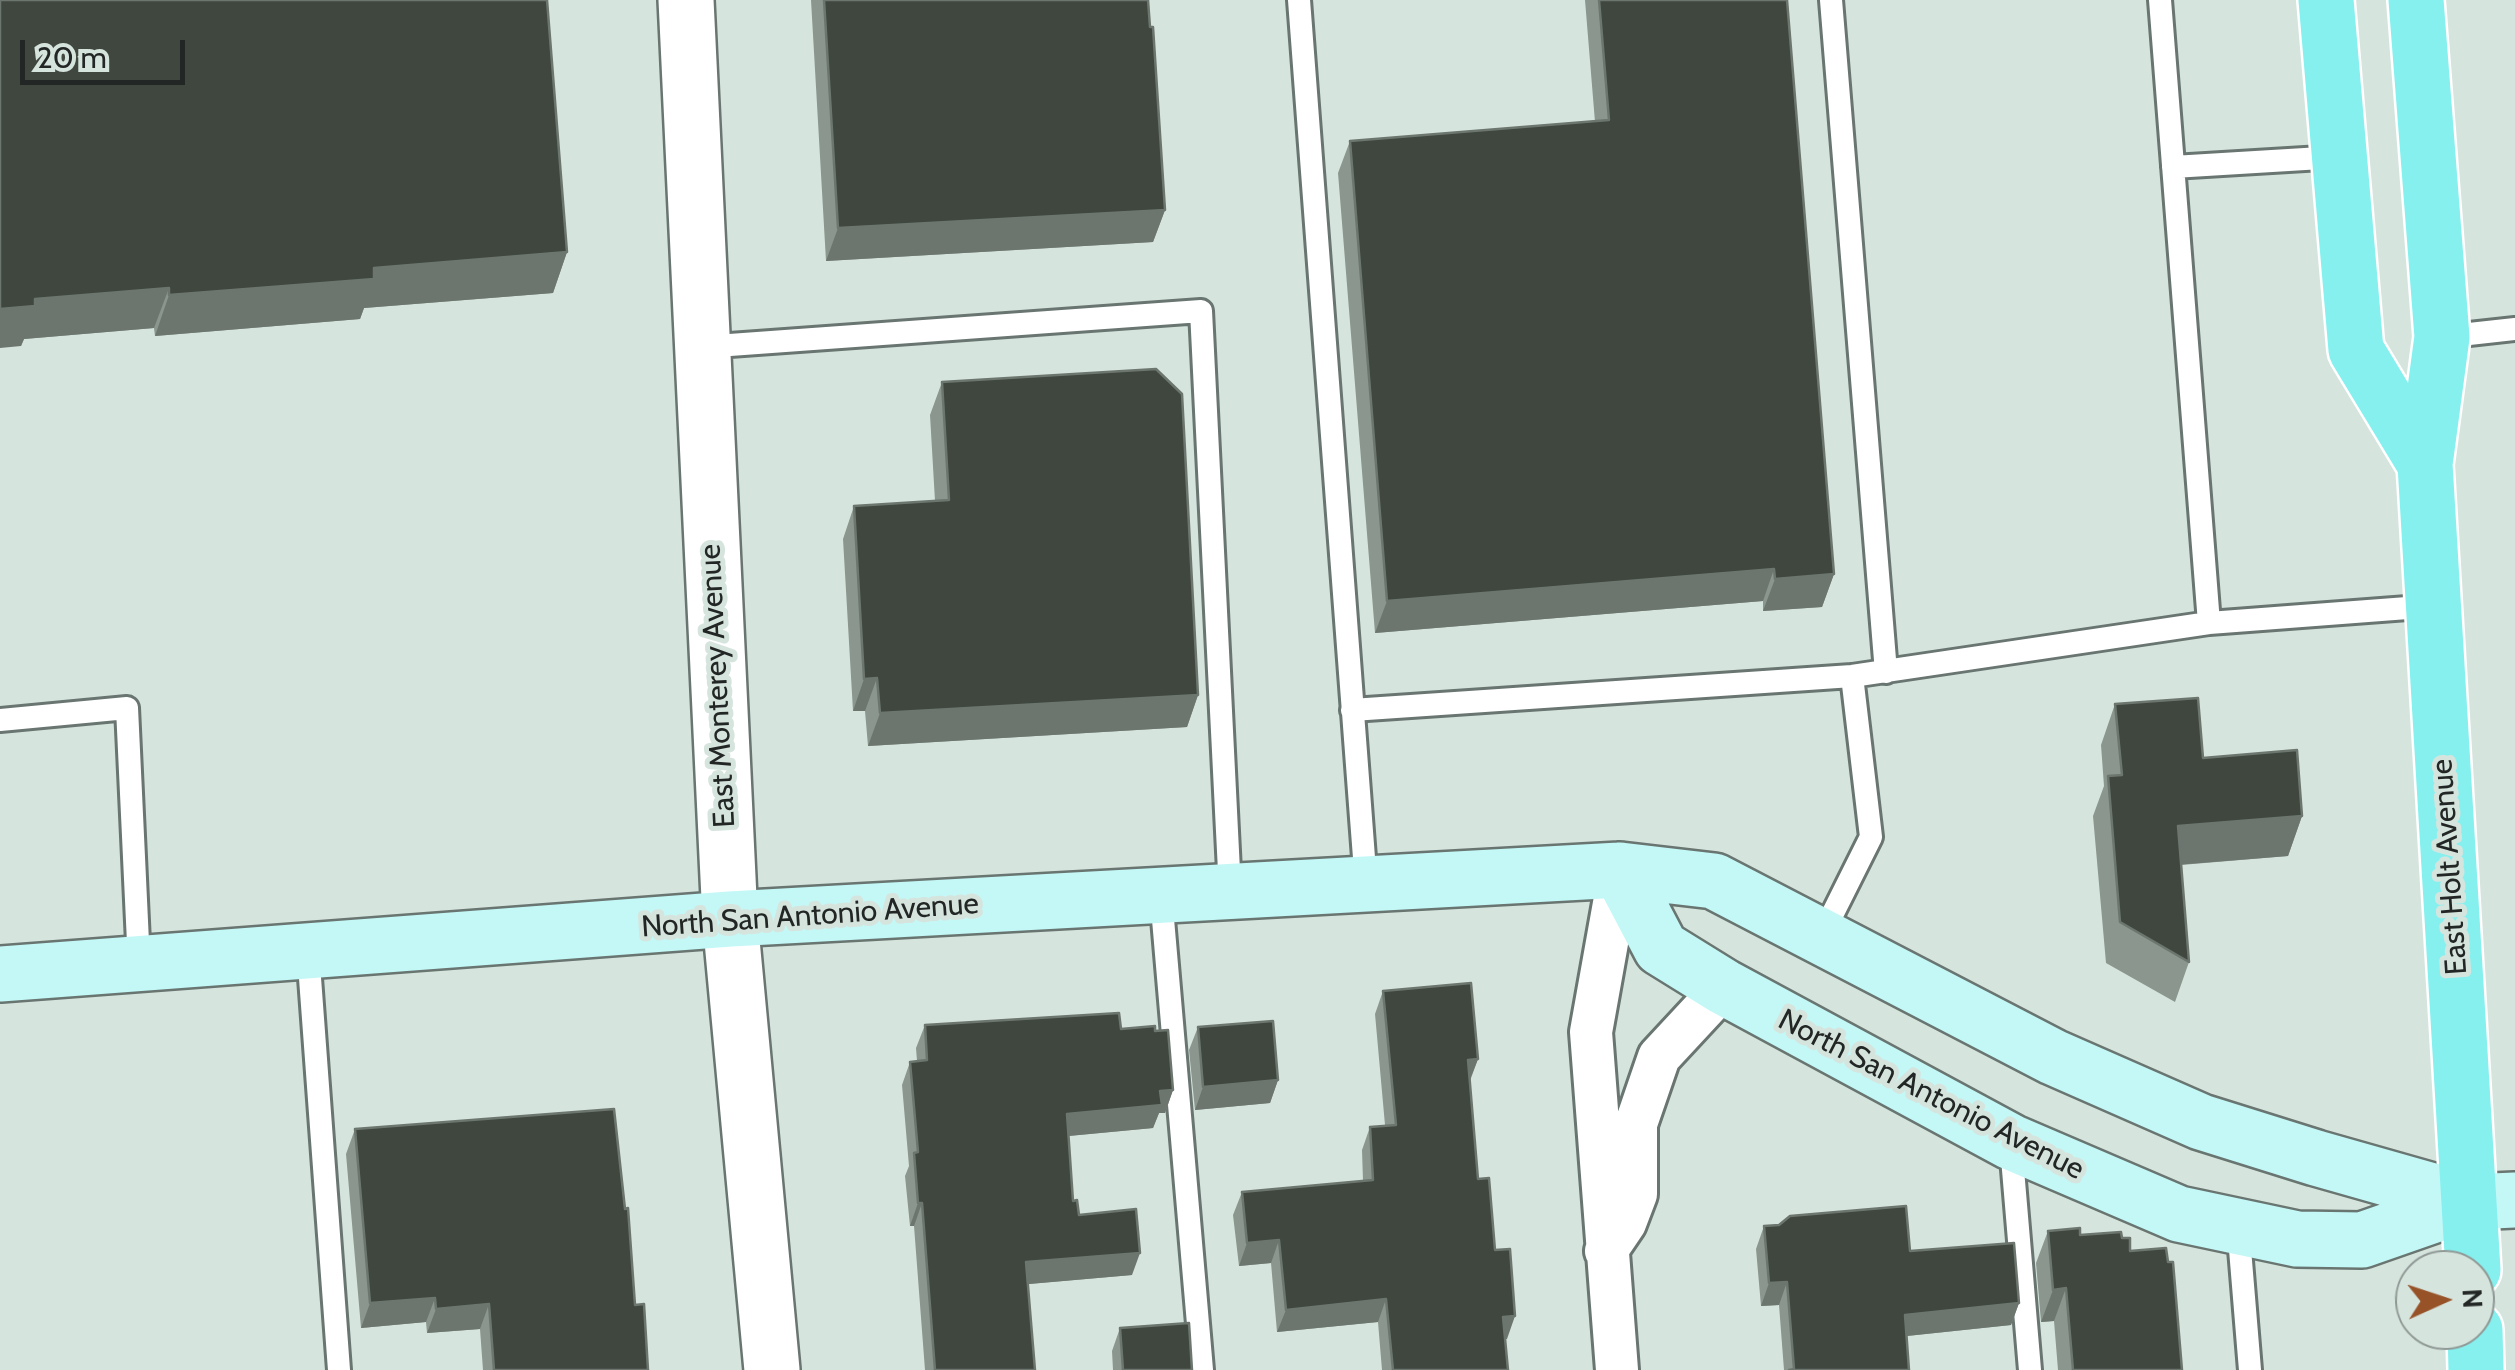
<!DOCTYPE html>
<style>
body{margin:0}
#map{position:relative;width:2515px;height:1370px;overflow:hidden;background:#d6e4de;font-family:Cabin,sans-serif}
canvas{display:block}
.north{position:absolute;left:2395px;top:1250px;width:100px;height:100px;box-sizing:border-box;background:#d6e4de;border:2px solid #8e9894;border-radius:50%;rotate:87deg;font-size:28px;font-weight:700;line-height:40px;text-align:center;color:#222725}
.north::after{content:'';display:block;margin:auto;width:35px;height:45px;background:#975228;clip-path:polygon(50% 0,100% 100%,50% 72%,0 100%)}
.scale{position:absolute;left:20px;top:40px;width:165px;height:45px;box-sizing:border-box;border:5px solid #222725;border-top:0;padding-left:12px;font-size:30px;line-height:35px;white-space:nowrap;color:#222725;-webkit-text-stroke:8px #d6e4de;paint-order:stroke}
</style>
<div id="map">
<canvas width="2515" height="1370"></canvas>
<div class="north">N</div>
<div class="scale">20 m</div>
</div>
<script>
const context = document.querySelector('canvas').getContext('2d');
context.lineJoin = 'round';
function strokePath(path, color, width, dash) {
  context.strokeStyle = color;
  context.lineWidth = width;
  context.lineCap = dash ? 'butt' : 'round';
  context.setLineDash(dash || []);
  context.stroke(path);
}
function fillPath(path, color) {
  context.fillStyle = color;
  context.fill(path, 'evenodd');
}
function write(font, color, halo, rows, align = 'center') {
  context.font = font + ' Cabin,sans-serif';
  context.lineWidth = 10;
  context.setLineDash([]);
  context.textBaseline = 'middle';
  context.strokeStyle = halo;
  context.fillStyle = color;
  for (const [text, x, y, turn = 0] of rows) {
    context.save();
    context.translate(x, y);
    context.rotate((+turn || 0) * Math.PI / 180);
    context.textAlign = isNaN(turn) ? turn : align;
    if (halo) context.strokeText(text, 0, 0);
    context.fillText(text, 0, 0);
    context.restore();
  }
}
const service = new Path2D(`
 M1299,0l67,884
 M1831,0l55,672
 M2160,0l49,623 225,-17
 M2173,167l165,-10
 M2442,337l73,-8
 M702,347l499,-36 29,580
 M1352,710l500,-34 357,-53
 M0,720l127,-12 12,256
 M1161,896l41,474
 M1822,935l49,-98 -19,-161
 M308,951l31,419
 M2011,1146l19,224
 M2238,1225l12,145`);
const minor = new Path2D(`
 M1606,1251l19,-28 11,-29v-70l23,-67 65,-70
 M1617,1370l-26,-338 29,-162`);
const tertiary = new Path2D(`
 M686,0l44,919 42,451`);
const secondary = new Path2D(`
 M1620,870l41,78 63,39 287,155 168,72 118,25 65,1 109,-38 44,-2
 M0,974l730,-55 890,-49 94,11 339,176 148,65 115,36 155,44`);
const primary = new Path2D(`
 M2326,0l30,350 69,114
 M2416,0l26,337 -17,127 48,806
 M2475,1330l1,40`);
strokePath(service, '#697570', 28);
strokePath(minor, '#697570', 48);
strokePath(tertiary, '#697570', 60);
strokePath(secondary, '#697570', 60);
strokePath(primary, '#fff', 60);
strokePath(service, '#fff', 22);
strokePath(minor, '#fff', 42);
strokePath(tertiary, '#fff', 55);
strokePath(secondary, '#c3f8f7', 55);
strokePath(primary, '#86f0ef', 55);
fillPath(new Path2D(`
 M0,0l567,252 -14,41 -189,15 -4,11 -205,17 -1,-8 -130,11 -3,7z
 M811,0h337l17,210 -12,32 -327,19z
 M1585,0h202l47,574 -12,33 -59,4v-10l-388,32 -37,-460 12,-32 245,-19z
 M942,382l256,313 -11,32 -319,19 -3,-35h-12l-10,-172 11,-33 81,-5 -5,-86z
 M2115,704l88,54 99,58 -14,40 -107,9 8,97 -14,40 -69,-39 -13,-147 11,-30 -3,-41z
 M1383,991l95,68 -8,22 8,98 17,71 12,89h-2l3,31h-126l-4,-48 -101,10 -6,-69 -32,3 -6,-51 9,-23 121,-11 -1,-31 8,-23 15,-2 -10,-111z
 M925,1025l230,6 18,59 -8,23h-6l-6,15 -85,8 5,65 6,14 53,60 -104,9 7,86h-110l-11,-144h-4l-5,-50 4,-10 -7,-81 8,-23 7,-1 -1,-13z
 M1198,1027l80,53 -8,23 -75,7 -6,-60z
 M355,1129l280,176 13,65h-165l-3,-41 -53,4 -1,-11 -65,6 -15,-174z
 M1764,1226l146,25 109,52 -8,22 -104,11 2,34h-125l-5,-65 -18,1 -5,-57z
 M2048,1231l74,7 8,13 52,119h-124l-4,-49 -13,1 -5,-59z
 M1120,1328l72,42h-79l-1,-19z`), '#8a968e');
fillPath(new Path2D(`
 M1165,210l-12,32 -327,19 12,-33z
 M567,252l-14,41 -189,15 -4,11 -205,17 14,-41 205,-27z
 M169,288l-15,40 -130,11 -3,7 -21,2v-39l35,-10z
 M1774,569l-11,32 -388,32 12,-32z
 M1834,574l-12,33 -59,4 12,-32z
 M877,678l-12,33h-12l11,-32z
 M1198,695l-11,32 -319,19 12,-33z
 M2302,816l-14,40 -125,10 15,-40z
 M1478,1059l-9,23 -1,-22z
 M1278,1080l-8,23 -75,7 8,-23z
 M1173,1090l-8,23h-6l-6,15 -95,9 9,-23 93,-23z
 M918,1203h4l-8,23h-4z
 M1279,1240l-8,23 -32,3 8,-23z
 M1140,1253l-8,22 -114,10 8,-23z
 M1787,1282l-8,23 -18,1 8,-23z
 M2066,1288l-12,33 -13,1 12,-32z
 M435,1298l-9,24 -65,6 9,-25z
 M1386,1299l-8,23 -101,10 9,-22z
 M2019,1303l-8,22 -114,12 8,-22z
 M489,1304l-9,25 -53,4 9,-24z
 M1515,1316l-8,23 -12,1 8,-23z`), '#6c766f');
const building = new Path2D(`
 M0,0h547l20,252 -193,16v11l-205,16v-7l-134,11v7l-35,3z
 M824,0h324l2,27h3l12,183 -327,18z
 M1599,0h188l47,574 -59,5 -1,-10 -387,32 -37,-460 259,-21z
 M1156,369l26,25 16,301 -318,18 -3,-35 -13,1 -10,-173 95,-6 -7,-118z
 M2198,698l5,60 94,-8 5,66 -124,10 11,136 -69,-40 -12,-146 14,-1 -7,-71z
 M1471,983l7,76 -10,1 10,119 11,-1 6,72 15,-1 5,67 -12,1 5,53h-115l-7,-71 -100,11 -7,-70 -32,3 -5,-51 131,-12 -3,-53 26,-2 -13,-134z
 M1119,1013l2,16 34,-3v5l13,-1 5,60 -13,1 2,14 -95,9 6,87 4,-1 2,15 57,-6 4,44 -114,9 9,108h-100l-13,-167h-4l-4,-50 4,-1 -8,-90 17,-2 -2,-35z
 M1273,1021l5,59 -75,7 -5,-60z
 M614,1109l11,100 3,-1 7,97 9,-1 4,66h-154l-5,-66 -53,5 -1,-11 -65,5 -15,-174z
 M1906,1206l4,45 104,-8 5,60 -114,12 4,55h-120l5,-1 -7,-87 -18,1 -5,-57 15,-1 11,-9z
 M2080,1228v7l41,-3 1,6h8v13l36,-3 2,14h5l9,108h-109l-7,-82 -13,2 -5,-59z
 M1189,1323l3,47h-69l-3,-42z`);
fillPath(building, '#3f473f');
strokePath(building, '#6c766f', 2.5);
write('30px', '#222725', '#d6e4de', [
 ["East Monterey Avenue",718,686,-93],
 ["East Holt Avenue",2450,867,-94],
 ["North San Antonio Avenue",810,916,-4],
 ["North San Antonio Avenue",1931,1095,27]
]);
</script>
